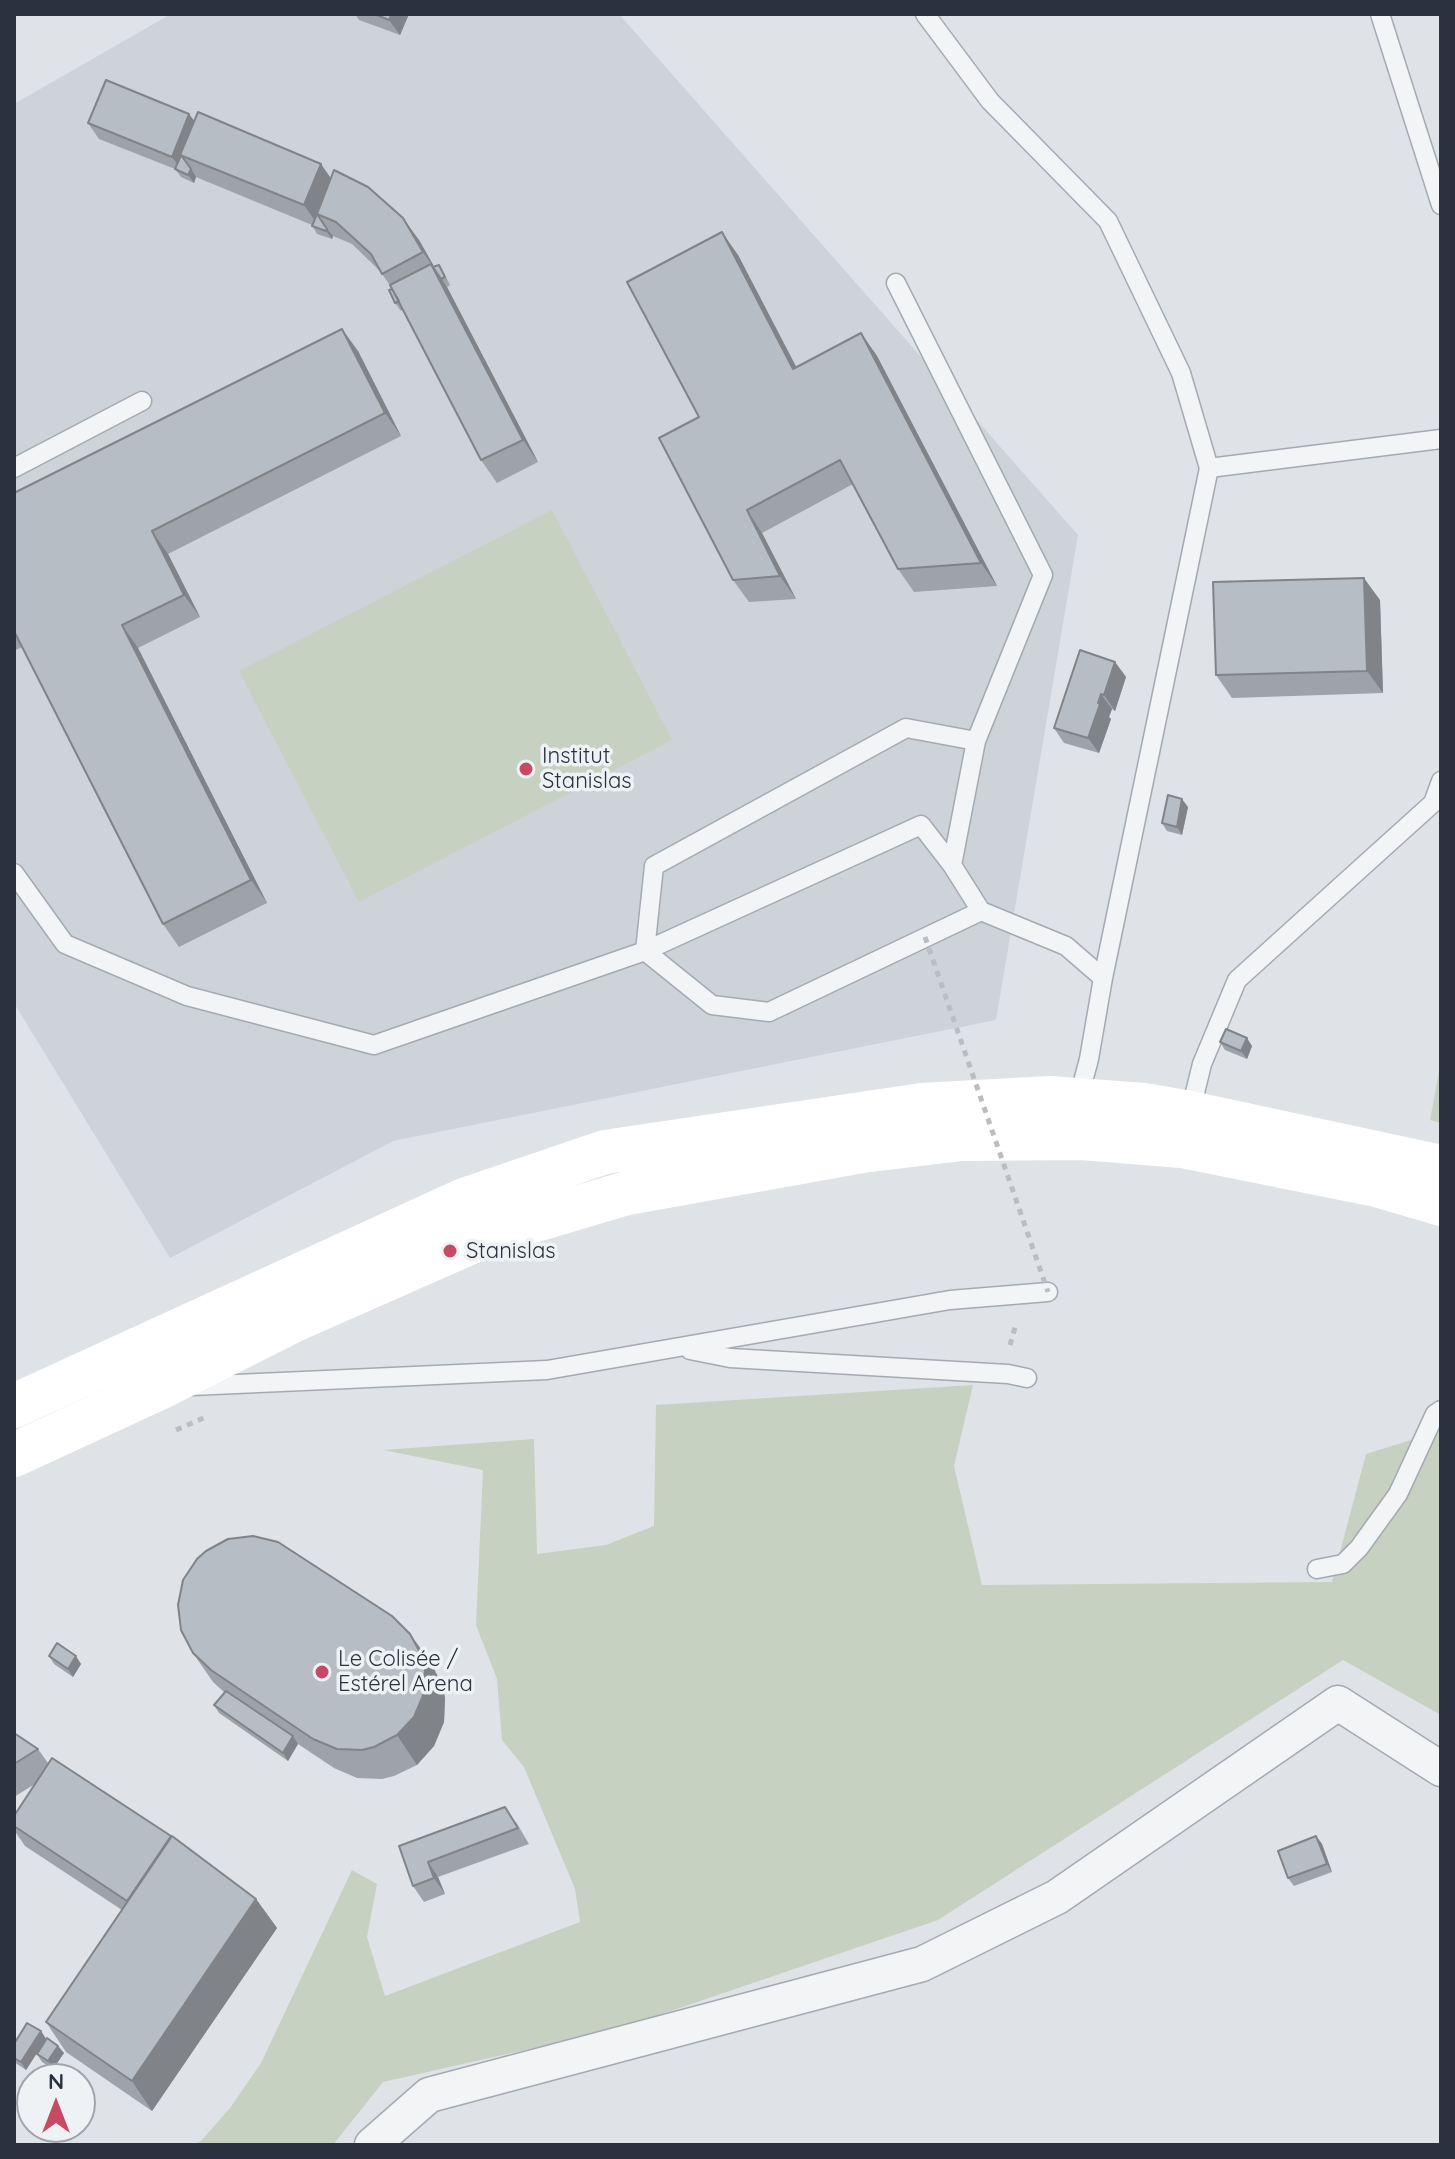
<!DOCTYPE html>
<meta charset="utf-8">
<style>
body{margin:0}
#map{position:relative;width:1455px;height:2159px;overflow:hidden;background:#dfe3e8;font-family:Quicksand,sans-serif}
canvas{display:block}
.frame{position:absolute;inset:0;border:16px solid #29323e;pointer-events:none}
.north{position:absolute;left:16px;top:2063px;width:80px;height:80px;box-sizing:border-box;background:#eff2f5;border:2px solid #a0a5ac;border-radius:50%;rotate:0deg;font-size:22px;font-weight:700;line-height:32px;text-align:center;color:#29323e}
.north::after{content:'';display:block;margin:auto;width:28px;height:36px;background:#c74a65;clip-path:polygon(50% 0,100% 100%,50% 72%,0 100%)}
</style>
<div id="map">
<canvas width="1455" height="2159"></canvas>
<div class="frame"></div>
<div class="north">N</div>
</div>
<script>
const context = document.querySelector('canvas').getContext('2d');
context.lineJoin = 'round';
function fillPath(path, color) {
  context.fillStyle = color;
  context.fill(path, 'evenodd');
}
function strokePath(path, color, width, dash) {
  context.strokeStyle = color;
  context.lineWidth = width;
  context.lineCap = dash ? 'butt' : 'round';
  context.setLineDash(dash || []);
  context.stroke(path);
}
function write(font, color, halo, rows, align = 'center') {
  context.font = font + ' Quicksand,sans-serif';
  context.lineWidth = 7;
  context.setLineDash([]);
  context.textBaseline = 'middle';
  context.strokeStyle = halo;
  context.fillStyle = color;
  for (const [text, x, y, turn = 0] of rows) {
    context.save();
    context.translate(x, y);
    context.rotate((+turn || 0) * Math.PI / 180);
    context.textAlign = isNaN(turn) ? turn : align;
    if (halo) context.strokeText(text, 0, 0);
    context.fillText(text, 0, 0);
    context.restore();
  }
}
fillPath(new Path2D(`
 M171,14h448l459,521 -82,485 -603,121 -223,117 -156,-255v-899z`), '#ced3da');
fillPath(new Path2D(`
 M552,510l120,230 -313,162 -120,-231z
 M1441,1061v62l-11,-3z
 M973,1385l-19,81 28,119 350,-3 34,-128 71,-22 4,-3v286l-98,-55 -405,260 -320,109 -235,53 -50,63h-140l8,-4 29,-33 31,-45 91,-193 25,14 -10,53 18,59 195,-74 -5,-33 -51,-122 -22,-27 -5,-61 -21,-54 7,-155 -100,-20 151,-11 3,115 69,-9 48,-19 2,-121z`), '#c6d1c1');
const lane = new Path2D(`
 M925,14l65,87 118,120 73,152 28,95 -106,510
 M1380,14l61,191
 M896,283l147,292 -67,166
 M14,468l128,-67
 M1209,468l232,-29
 M14,873l51,71 122,52 187,49 271,-94 67,54 57,7 212,-101 85,35 37,32 -14,81 -11,41
 M645,951l9,-85 252,-138 70,13 -24,124 29,46
 M645,951l276,-126 31,40
 M1190,1113l12,-49 35,-84 196,-177 8,-22
 M690,1350l40,8 278,16 19,4
 M192,1386l355,-16 403,-70 98,-8
 M1317,1569l26,-5 16,-16 39,-54 37,-80 6,-4`);
const street = new Path2D(`
 M372,2145l57,-50 493,-131 135,-67 281,-194 103,66`);
strokePath(lane, '#a5aab2', 21);
strokePath(street, '#a5aab2', 37);
strokePath(new Path2D(`
 M1010,1345l6,-21
 M176,1430l32,-14`), '#babec2', 5, [6, 6]);
strokePath(lane, '#f2f4f6', 18);
strokePath(street, '#f2f4f6', 34);
strokePath(new Path2D(`
 M14,1406l450,-206 141,-48 317,-47 128,-7 94,7 46,8 251,54
 M14,1455l147,-68 133,-67 195,-86 138,-41 235,-42 100,-12 120,-1 100,8 194,39 65,19`), '#fff', 44);
strokePath(new Path2D(`
 M925,937l123,355`), '#babec2', 5, [6, 6]);
fillPath(new Path2D(`
 M355,14h54l-9,21 -41,-15z
 M189,114l5,7 137,57 88,62 15,27 10,6 6,12 -3,2 91,175 -41,21 -16,-23 -78,-151 -2,2 -6,-8 -4,-16 -11,-16 -28,-27 -19,-8 -1,3 -15,-5 -5,-9 -116,-48 -2,6 -13,-6 -6,-8 -76,-30 -11,-16z
 M738,255l59,113 64,-35 16,23 120,230 -83,6 -16,-23 -45,-85 -91,49 34,66 -47,3 -16,-22 -34,-163z
 M358,351l43,85 -233,118 32,63 -62,31 129,255 -88,44 -16,-23 -141,-277 -8,4v-158z
 M1380,600l3,93 -151,5 -16,-23z
 M1115,662l11,15 -11,34 -3,-2 -3,8 2,2 -12,34 -35,-10 -10,-15z
 M1188,807l-6,28 -15,-4 -5,-8z
 M1220,1042l32,4 -5,13 -22,-9z
 M410,1634l21,29 11,22 3,13 -1,24 -10,24 -17,19 -23,11 -12,3 -25,-1 -23,-10 -36,-24 -10,17 -69,-48 -5,-8 11,-12 -12,-11 -20,-29z
 M49,1656l32,8 -8,13 -19,-13z
 M14,1733l24,16 10,14 124,74 84,62 21,29 -125,183 -86,-59 -20,-30 76,-112 -97,-64 -11,-16v-14l21,-32 -21,13z
 M516,1822l13,22 -91,33 7,17 -21,8 -11,-16 -14,-40z
 M1316,1836l6,8 10,28 -38,14 -6,-8z
 M41,2031l5,8 -20,31 -12,-8v-18z
 M58,2046l6,7 -11,16 -11,-7 -5,-8z`), '#9da3a9');
fillPath(new Path2D(`
 M392,14h17l-9,21 -11,-15z
 M189,114l11,15 -20,26 3,17 -11,-15z
 M321,164l16,23 -20,27 3,14 -16,-23z
 M191,169l5,8 -2,6 -6,-8z
 M403,218l16,22 20,35 -16,-23z
 M327,229l6,7 -1,3 -6,-8z
 M722,232l16,23 71,137 -16,-23z
 M431,264l16,23 91,175 -15,-22z
 M342,329l16,22 43,85 -16,-23z
 M861,333l16,23 120,230 -16,-23z
 M747,510l15,23 34,66 -16,-23z
 M152,531l16,23 32,63 -16,-22z
 M1364,578l16,22 3,93 -16,-22z
 M122,625l16,23 129,255 -16,-23z
 M1115,662l11,15 -11,34 -11,-16z
 M1101,694l11,15 -3,8 2,2 -12,34 -11,-15z
 M1182,799l6,8 -6,28 -5,-8z
 M1247,1038l5,8 -5,13 -6,-8z
 M410,1634l21,29 11,22 3,13 -1,24 -10,24 -17,19 -20,-30z
 M76,1656l5,8 -8,13 -5,-8z
 M293,1736l5,8 -10,17 -5,-8z
 M1316,1836l6,8 10,28 -5,-8z
 M428,1862l10,15 7,17 -11,-16z
 M256,1899l21,29 -125,183 -20,-30z
 M41,2031l5,8 -20,31 -5,-8z
 M58,2046l6,7 -11,16 -5,-8z`), '#808489');
const building = new Path2D(`
 M374,14h18l-3,6z
 M106,80l83,34 -17,43 -84,-34z
 M198,112l123,52 -17,41 -124,-50z
 M181,155l10,14 -3,6 -13,-6z
 M334,170l34,17 35,31 20,34 -41,22 -11,-20 -35,-32 -19,-8z
 M317,214l10,15 -1,2 -14,-5z
 M722,232l71,137 68,-36 120,230 -83,6 -58,-109 -93,50 33,66 -47,4 -74,-142 40,-21 -72,-135z
 M431,264l92,176 -42,20 -91,-175z
 M439,265l6,12 -4,2 -8,-12z
 M392,289l7,12 -4,2 -6,-13z
 M342,329l43,84 -233,118 32,64 -62,30 129,255 -88,44 -149,-293v-138z
 M1364,578l3,93 -151,4 -3,-93z
 M1080,650l35,12 -11,33 -3,-1 -3,9 2,1 -12,34 -34,-10z
 M1168,795l14,4 -5,28 -15,-4z
 M1226,1029l21,9 -6,13 -21,-9z
 M253,1536l25,6 114,74 18,18 12,22 3,12 -1,25 -10,24 -17,18 -23,12 -12,3 -25,-1 -24,-10 -102,-69 -18,-17 -12,-23 -3,-25 5,-25 14,-21 9,-8 22,-12z
 M57,1643l19,13 -8,13 -19,-13z
 M226,1691l67,45 -10,17 -69,-48z
 M14,1733l24,16 -24,15z
 M52,1758l119,78 -44,65 -113,-75v-10z
 M505,1807l13,21 -90,34 6,16 -21,8 -14,-40z
 M172,1836l84,63 -124,182 -86,-59z
 M1316,1836l11,28 -39,14 -10,-27z
 M27,2023l14,8 -20,31 -7,-4v-14z
 M47,2038l11,8 -10,15 -11,-7z`);
fillPath(building, '#b7bdc4');
strokePath(building, '#808489', 2);
for (const [x, y, r, color] of [
 [526,769,8,"#c74a65"],
 [450,1251,8,"#c74a65"],
 [322,1672,8,"#c74a65"]
]) {
  const dot = new Path2D();
  dot.arc(x, y, r, 0, 2 * Math.PI);
  context.fillStyle = color;
  context.fill(dot);
  strokePath(dot, '#eff2f5', 3);
}
write('22px', '#29323e', '#eff2f5', [
 ["Institut",542,756],
 ["Stanislas",542,781],
 ["Stanislas",466,1251],
 ["Le Colisée /",338,1659],
 ["Estérel Arena",338,1684]
], 'left');
</script>
